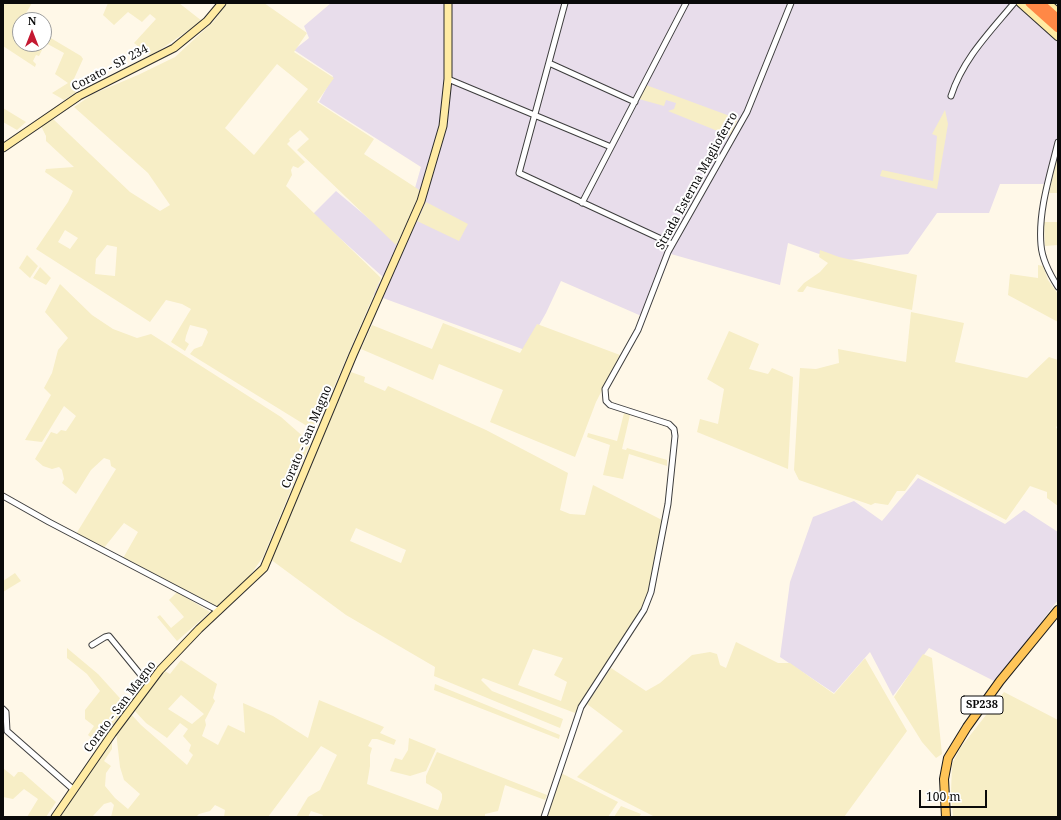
<!DOCTYPE html>
<style>
body{margin:0}
#map{position:relative;width:1061px;height:820px;overflow:hidden;background:#fff8e8;font-family:"Noto Serif",serif}
canvas{display:block}
.frame{position:absolute;inset:0;border:4px solid #0a0a0a;pointer-events:none}
.north{position:absolute;left:12px;top:12px;width:40px;height:40px;box-sizing:border-box;background:#fff;border:1px solid #9d9d9d;border-radius:50%;rotate:0deg;font-size:11px;font-weight:700;line-height:16px;text-align:center;color:#0a0a0a}
.north::after{content:'';display:block;margin:auto;width:14px;height:18px;background:#c41932;clip-path:polygon(50% 0,100% 100%,50% 72%,0 100%)}
.scale{position:absolute;left:919px;top:790px;width:68px;height:18px;box-sizing:border-box;border:2px solid #0a0a0a;border-top:0;padding-left:5px;font-size:12px;line-height:14px;white-space:nowrap;color:#0a0a0a;-webkit-text-stroke:3px #fff;paint-order:stroke}
</style>
<div id="map">
<canvas width="1061" height="820"></canvas>
<div class="frame"></div>
<div class="north">N</div>
<div class="scale">100 m</div>
</div>
<script>
const context = document.querySelector('canvas').getContext('2d');
context.lineJoin = 'round';
function fillPath(path, color) {
  context.fillStyle = color;
  context.fill(path, 'evenodd');
}
function strokePath(path, color, width, dash) {
  context.strokeStyle = color;
  context.lineWidth = width;
  context.lineCap = dash ? 'butt' : 'round';
  context.setLineDash(dash || []);
  context.stroke(path);
}
function write(font, color, halo, rows, align = 'center') {
  context.font = font + ' "Noto Serif",serif';
  context.lineWidth = 4;
  context.setLineDash([]);
  context.textBaseline = 'middle';
  context.strokeStyle = halo;
  context.fillStyle = color;
  for (const [text, x, y, turn = 0] of rows) {
    context.save();
    context.translate(x, y);
    context.rotate((+turn || 0) * Math.PI / 180);
    context.textAlign = isNaN(turn) ? turn : align;
    if (halo) context.strokeText(text, 0, 0);
    context.fillText(text, 0, 0);
    context.restore();
  }
}
fillPath(new Path2D(`
 M331,3h682l45,38v113l-10,30h-48l-11,29h-52l-29,41 -69,7 -51,-18 -8,42 -109,-31 -25,64 -85,-37 -15,32 -21,37 -153,-56 11,-17 -70,-63 23,-23 63,53 22,-77 -102,-65 14,-26 -39,-26 15,-12 -5,-12z
 M918,478l87,46 19,-14 34,22v68l-62,82 -67,-34 -36,48 -23,-44 -36,41 -54,-36 10,-75 23,-65 41,-16 28,20z`), '#e8ddeb');
fillPath(new Path2D(`
 M3,3h29l-10,17h-2v24h23l-3,4 2,2 -3,6 -3,-1 -3,6 3,3 -1,3 -32,-21z
 M108,3h71l23,18 -51,35 -17,-13 22,-24 -6,-5 -8,8 -14,-10 -14,13 -11,-10z
 M227,3h37l43,30 -13,19 40,26 -17,24 57,37 -10,15 57,37 -2,9 -23,45 -99,-95 12,-11 -9,-9 -11,9 1,2 -3,3 18,18 -7,6 -5,-2 -2,4 1,5 -6,11 95,92 -66,153 -125,-77 4,-5 8,-3 6,-14 -2,-3 -16,-4 -4,11 -1,5 4,3 -4,7 -14,-9 20,-33 -9,-5 -16,-4 -16,22 -114,-73 32,-47 5,-11 -28,-19 1,-3 28,-2 -28,-26v-5l-5,-10 10,-9 79,75 30,19 10,-6 -22,-32 -74,-66 19,-13 45,-19 37,-18 39,-36zM277,64l31,25 -54,66 -29,-27zM65,230l13,8 -8,11 -12,-7zM107,245l10,2 -2,29 -20,-2 1,-15z
 M44,34l37,22 2,3 -10,22 3,12 -12,7 -12,-7 16,-10 -13,-9 9,-21 -20,-11z
 M646,85l92,34 -8,17 -62,-25 6,-2 2,-6 -10,-3 -2,6 -25,-7z
 M3,108l23,14 -9,8 -14,-8z
 M945,110l3,14 -11,65 -57,-13 2,-6 51,11 4,-45 -5,-2z
 M1058,154v39h-9z
 M426,202l42,22 -9,17 -42,-20z
 M1044,222h14v23l-13,1z
 M820,250l19,7 78,18 -5,35 -102,-23 -3,-1 -4,6h-4l-2,-1 7,-8 16,-11 8,-9 -9,-6z
 M27,255l11,11 -8,12 -11,-10z
 M1038,265l5,1 5,14 10,14v28l-50,-27 2,-21 28,4z
 M40,267l11,11 -5,7 -13,-7z
 M60,284l32,31 21,14 24,9 14,-4 130,83 25,22 4,5 -47,113 -19,27 -30,25 -92,-49 16,-28 -14,-9 -21,26 -27,-15 40,-65 -5,-3 -1,-6 -6,-2 -13,12 -15,24 -14,-11 2,-4 -2,-9 -3,-3 -7,2 -9,-3 -8,-7 16,-27 6,2 4,-4 5,1 10,-15 -12,-10 -22,36 -17,-2 26,-45 -7,-7 8,-15 6,-23 10,-12 -23,-26z
 M911,312l53,11 -9,39 72,16 22,-21 9,3v63l-2,5 2,1v77l-11,-8v-6l-17,-6 -24,34 -89,-46 -12,17h-8l-9,14 -13,-2 -4,2 -72,-25 -5,-10 6,-102 16,1 23,-6 -1,-14 68,13z
 M443,323l77,30 17,-29 83,31 -24,47 -21,55 -85,-35 13,-32 -64,-26 -6,16 -72,-31 11,-24 60,24z
 M729,331l30,13 -10,25 19,5 4,-6 21,9 -5,92 -91,-37 3,-13 18,5 6,-35 -17,-10z
 M351,372l14,5 -1,5 21,9 3,-5 98,44 82,43 -8,37 10,4 15,1 8,-30 69,35 -10,59 -6,21 -9,18 -26,42 -36,53 -92,-35 -2,2 11,11 71,28 -3,9 -126,-52 1,-9 -89,-52 -76,-56zM356,528l50,22 -5,13 -51,-22zM533,649l30,9 -9,17 13,7 -6,19 -43,-16z
 M624,413l6,2 -8,34 4,1 1,-2 40,12v6l-38,-12 -6,25 -20,-4 7,-30 -23,-8 1,-4 29,8z
 M15,573l6,8 -18,11v-11z
 M177,592l33,20 -33,29 -20,-24 3,-2 11,13 13,-11 -15,-17z
 M736,642l42,21h12l44,31 31,-36 42,73 -63,86h-189l-78,-40 46,-46 -36,-27 24,-36 35,23 14,-8 32,-28 18,-3 7,2 3,11 6,3z
 M67,648l31,26 29,32 -28,38 -11,-9 6,-9 -9,-7v-9l15,-19 -13,-17 -20,-16z
 M923,654l9,4 10,96 -6,4 -14,-16 -28,-45z
 M181,660l36,24 -4,14 2,3 -10,19 1,5 -4,11 16,9 10,-20 17,8 -2,-30 30,13 35,22 11,-38 65,27 -4,6 16,7 -2,5 -17,-6h-5l-4,7 4,2 -2,7v11l-3,18 71,26 4,-11v-5l-2,-3 -14,-8v-7l11,-24 110,43 -2,5 -40,-15 -7,26 -13,3v3h-163l1,-2 -12,-4 -3,6h-12l12,-20 12,-7 17,-35 -16,-9 -53,71h-44l1,-7 -10,-5 -5,6 -11,3 -3,3h-85l3,-12 -3,-3 -7,2 -12,13h-31l-3,-2 54,-77v11l-8,12 7,5 -5,7 -1,13 10,12 13,11 12,-15 -16,-14 -4,-13 -4,-35 14,-19 11,12 46,40 6,-10 -4,-4 2,-6 -8,-9 5,-7 -8,-6 -13,15 -21,-15 -13,-14 30,-39 7,4zM181,695l23,19 -12,10 -24,-15z
 M435,684l125,51 -1,4 -125,-49z
 M1004,692l54,28v97h-105l-2,-24 1,-29 9,-17z
 M409,738l27,11 -10,22 -16,5 -20,-5 5,-13 7,2 6,-10z
 M3,768l11,9 4,-5h4l34,30 -10,15h-19l11,-18 -14,-10 -11,10 -10,-2z
 M563,774l55,28 -10,15h-61l13,-42z
 M621,806l20,8 -2,3h-25z`), '#f7eec6');
const street = new Path2D(`
 M565,3l-46,170 153,71
 M549,63l86,39
 M448,79l163,68
 M951,96c12,-37 38,-63 63,-93
 M1058,142c-8,33 -20,69 -17,103 1,14 10,31 17,42
 M582,203l104,-200
 M3,496l46,26 170,89
 M92,645l13,-8 4,-1 40,49
 M3,709l3,3 1,19 67,59
 M544,817l37,-110 63,-97 7,-18 17,-88 7,-68 -1,-7 -5,-5 -59,-19 -4,-4 -1,-12 33,-59 30,-78 79,-140 44,-109`);
const secondary = new Path2D(`
 M1020,3l38,34
 M1048,3l10,9
 M3,148l76,-52 95,-48 33,-27 15,-18
 M55,817l57,-83 48,-64 39,-41 65,-61 89,-213 68,-154 22,-75 5,-47v-76`);
const primary = new Path2D(`
 M946,817l-2,-38 4,-21 19,-31 33,-46 58,-71`);
const highway = new Path2D(`
 M1030,3l28,25
 M1040,3l18,16`);
strokePath(street, '#3d3d3d', 7);
strokePath(secondary, '#2c2c2c', 9);
strokePath(primary, '#1b1b1b', 10);
strokePath(highway, '#1b1b1b', 11);
strokePath(street, '#fff', 5);
strokePath(secondary, '#ffeba3', 7);
strokePath(primary, '#ffc558', 8);
strokePath(highway, '#ff8846', 9);
for (const [x, y, w] of [
 [982,705,42]
]) {
  const box = new Path2D();
  box.roundRect(x - w / 2, y - 9, w, 18, 3);
  context.fillStyle = '#fff';
  context.fill(box);
  strokePath(box, '#0a0a0a', 1);
}
write('bold 11px', '#0a0a0a', null, [
 ["SP238",982,705]
]);
write('12px', '#0a0a0a', '#fff', [
 ["Corato - SP 234",110,68,-28],
 ["Strada Esterna Maglioferro",697,181,-61],
 ["Corato - San Magno",307,437,-67],
 ["Corato - San Magno",120,707,-53]
]);
</script>
